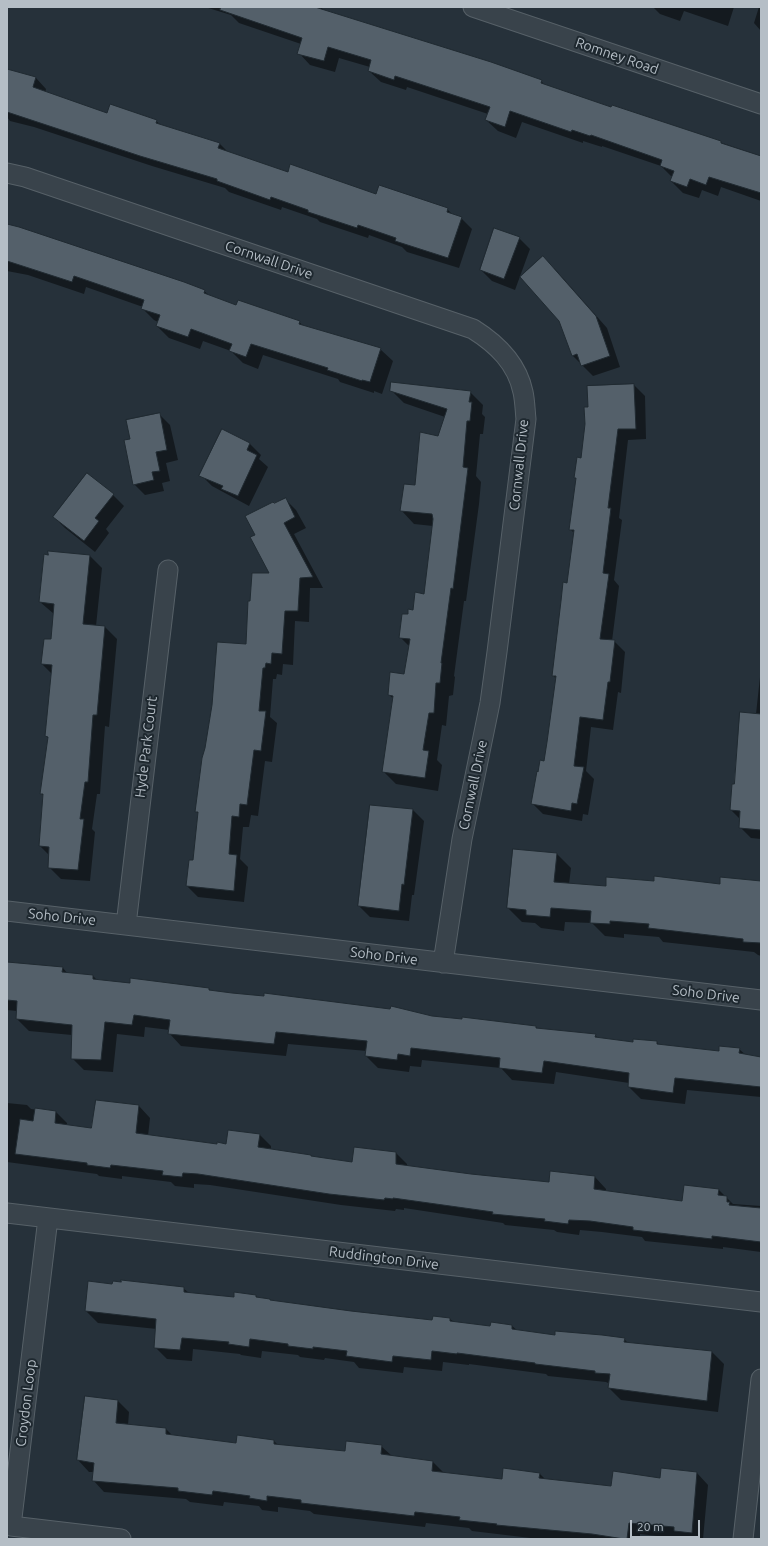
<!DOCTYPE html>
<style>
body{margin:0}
#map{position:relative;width:768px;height:1546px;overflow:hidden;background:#26313a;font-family:Ubuntu,sans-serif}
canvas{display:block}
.frame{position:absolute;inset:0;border:8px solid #b5bec6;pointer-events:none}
.scale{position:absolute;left:630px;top:1520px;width:70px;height:18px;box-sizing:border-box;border:2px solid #b5bec6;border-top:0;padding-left:5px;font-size:12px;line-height:14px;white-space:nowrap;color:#b5bec6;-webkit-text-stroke:3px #1e282f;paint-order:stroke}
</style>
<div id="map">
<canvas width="768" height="1546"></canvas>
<div class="frame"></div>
<div class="scale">20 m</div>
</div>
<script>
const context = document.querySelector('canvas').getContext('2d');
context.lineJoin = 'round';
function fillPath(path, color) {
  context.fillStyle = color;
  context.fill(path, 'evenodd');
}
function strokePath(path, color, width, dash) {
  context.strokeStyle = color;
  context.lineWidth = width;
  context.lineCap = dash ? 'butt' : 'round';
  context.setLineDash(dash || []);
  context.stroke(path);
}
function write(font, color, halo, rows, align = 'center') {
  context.font = font + ' Ubuntu,sans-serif';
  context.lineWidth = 4;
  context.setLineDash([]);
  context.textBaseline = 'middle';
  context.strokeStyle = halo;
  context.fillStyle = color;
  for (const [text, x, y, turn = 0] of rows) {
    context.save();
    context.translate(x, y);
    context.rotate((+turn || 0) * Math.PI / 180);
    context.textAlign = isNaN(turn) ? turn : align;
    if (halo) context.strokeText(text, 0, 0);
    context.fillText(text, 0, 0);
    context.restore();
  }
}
fillPath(new Path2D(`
 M205,7h116l3,4 217,70 5,5 66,22v-2l149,50v45l-40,-14 -3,9 -16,-6 -3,8 -16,-5 -12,-12 2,-3 -12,-12 -59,-20v1l-19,-6v2l-61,-21 -6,16 -18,-7 -12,-11 2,-6 -81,-27 -1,3 -25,-8 -12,-11 1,-4 -31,-9 -4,14 -25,-7 -11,-12 2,-9 -62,-21 -8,-8z
 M653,7h81l-6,19 -44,-15 -4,10 -20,-7z
 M759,7h2v24l-7,-8z
 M7,70l29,8 10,11 -1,4 63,21 48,7 5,4 58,18 10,10 59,21 89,21 70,14 6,6 8,3 11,11 -13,39 -52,-16 -5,-5 -33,-12 -1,3 -48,-16 -3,-3 -35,-12 -1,3 -52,-18 -4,-4 -73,-22 -118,-39 -24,-6 -3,-4z
 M7,225l197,66 6,5 26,10 63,16 6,5 75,22 13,12 -11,33 -8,-3v2l-34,-11 -2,-3 -75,-24 -5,14 -15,-6 -12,-12 -28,-10 -3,8 -31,-11 -12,-12 1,-4 -4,-2 -12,-12 1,-1 -57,-20 -2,7 -56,-19 -21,-4z
 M519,238l11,11 -15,41 -23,-9 -11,-11z
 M554,268l53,60 13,39 -27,9 -20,-20 -13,-35z
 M634,385l11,11 1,43 -18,1 -9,78 3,2 -8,60 5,6 -7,55h2l11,11 -4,41 -3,-1 -5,38 -22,-3 -5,44 8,8 -6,36 -5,-1 -1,7 -39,-7 -11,-11 7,-30 6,-11 11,-83 -3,-4 15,-91 6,-51 -4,-4 19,-121z
 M391,390l79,2 13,13 -1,9 3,3 -2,17h-3l-4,42 5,6 -2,22 -13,97h-2l-10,75 1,1 -2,18 -4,1 -3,30 -4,-1 -5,35 5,5 -4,26 -42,-7 -13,-13 11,-72 -5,-4 16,-20 5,-28 -10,-10 9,-21 5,-4 11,-17 8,-69 -19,-2 -13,-14 15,-24 23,-48 6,-21 -41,-14z
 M159,414l11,11 8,35 -12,3 4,18 -8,2 2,8 -19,4 -11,-11 -2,-45z
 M250,444l11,11 -2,4 9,8 -19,39 -37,-20 -11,-11z
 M113,495l11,11 -18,23 3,4 -14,19 -30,-24 -11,-11z
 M285,499l11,11 10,18 -12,6 29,54h-13l-1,34 -14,-1 -2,44 -10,-1 -1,11 -5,-1 -1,5h-3l-3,38 7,6 -5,39 -7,-1 -7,55 -7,-1 -2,12h-6l-3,32 8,8 -4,35 -46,-5 -11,-11 7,-24 5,-48 -2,-2 50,-167 4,-43 19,-28 -14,-38 18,-32z
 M90,556l12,12 -6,58 9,1 12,12 -8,88 -4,-1 -5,68h-3l-5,35 3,3 -5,49 -29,-2 -12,-12v-12l-9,-9 4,-50 -3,-3 8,-54 -3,-3 6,-62 -10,-10 10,-24 2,-26 -14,-12z
 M761,668v171l-10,-1 -11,-11v-8l-9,-9 4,-25 21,-71z
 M413,810l11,11 -10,74h-2l-3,26 -39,-4 -11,-11z
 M557,854l14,14 -2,16 37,3 49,-5 66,3 40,-3v74l-3,-1 -4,-3 -91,-10 -4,-5 -35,-3v4l-19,-2 -13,-13 -27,-1 -1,9 -23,-3 -6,-5 -13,-1 -14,-14z
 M7,962l56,6 5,6 25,2 4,4 112,9 2,3 221,25 31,3v-2l73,9 2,2 57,6 3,3 36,5 23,-1 2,3 61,7 19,-3 8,7 14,2v39l-74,-7 -2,14 -44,-5 -12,-12v-4l-73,-11 -2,12 -42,-4 -11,-12 -79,-8 -1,7 -11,-1 -1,6 -31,-4 -12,-12 1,-5 -79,-7 -2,12 -105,-10 -12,-13 1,-3 -25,-3 -1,10 -27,-3 -4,38 -29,-2 -12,-12v-23l-43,-4 -12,-12v-8l-10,-1z
 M7,1103l20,2 4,4 25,3 11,11v2l25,4 47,-23 11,12 -2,18 70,9h9l33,-10 11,11v4l82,14 43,-11 11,11v3l143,16 45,-6 11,12v3l77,10 36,-12 14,14 28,2v46l-38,-5v2l-78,-8 -3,-4 -40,-5 -22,-2 -1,5 -22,-3 -3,-2 -49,-5 -2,-2 -99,-15v2l-8,-1 -1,2 -54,-6 -131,-20 -16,-1v4l-19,-2 -4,-4 -49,-6v3l-23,-3 -2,-2 -90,-12z
 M183,1288l6,5 46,5 21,-2 2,2 13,3 162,20 17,-2 4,3 37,5 21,-1 6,5 38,5 68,3 4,4 84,9 12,12 -6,48 -97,-12 -12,-12 1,-4 -4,-2 -58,-6 -2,-2 -77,-10v1l-26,-3 -1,9 -38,-4 -1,6 -44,-5 -5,-6 -29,-4 -1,2 -24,-3 -2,-2 -36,-4 -1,7 -20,-3 -1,-1 -47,-5 -1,12 -25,-2 -12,-12 2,-18 -59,-6 -12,-12z
 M85,1397l33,4 11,11 -1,13 38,4 7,7 64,8 37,-3 5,5 67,6 35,-6 11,10 41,6 11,11 59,7 37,-6 6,6 66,7 85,-14 11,12 -5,54h-20l-43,-5v5h-101l-67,-8 -3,-3 -43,-5 -1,4 -111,-13 -4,-3 -32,-4v5l-16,-2 -3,-4 -35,-4 -1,4 -33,-4 -4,-3 -82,-7 -11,-12 1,-8h-5l-11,-12z`), '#0007');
const building = new Path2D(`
 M221,7h94l176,55 51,18 -1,3 70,24 1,-2 109,36v2l40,13v37l-52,-16 -3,8 -16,-6 -3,8 -17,-6 4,-10 -14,-5 2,-6 -71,-25 -1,1 -18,-6 -1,2 -61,-21 -5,16 -20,-7 5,-13 -95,-31 -1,4 -26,-9 3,-11 -43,-13 -4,14 -27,-7 5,-16 -82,-28z
 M7,69l29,8 -3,10 74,26 3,-9 47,16 -1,3 64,20 -2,5 70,24 2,-8 86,30 3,-9 69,23 -1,4 15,5 -14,41 -53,-17 1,-3 -38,-13 -1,3 -49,-16v-2l-37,-13 -1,3 -53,-19v-2l-77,-23 -133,-44z
 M7,224l12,3 165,55 21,8 -1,3 32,12 2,-5 62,21 -1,3 82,24 -11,34 -8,-2v1l-35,-11 1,-2 -77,-24 -5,13 -17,-6 3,-7 -41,-15 -3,8 -32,-11 4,-11 -19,-6 3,-9 -70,-24 -2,6 -65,-21z
 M494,228l26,9 -16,42 -24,-9z
 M543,256l53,60 14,40 -29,10 -4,-12 -5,2 -13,-35 -39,-44z
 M391,382l80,9 -2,11h3l-2,19h-3l-4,46 5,1 -15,121 -2,-1 -10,75h1l-2,20h-4l-2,30h-5l-6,37 6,1 -4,27 -43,-6 11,-76 -5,-1 2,-23 14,2 6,-35 -11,-1 3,-24h6v-5l5,1 2,-18 9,2 9,-75 -1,-5 -32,-3 4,-27 11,1 5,-53 18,4 9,-27 -57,-18z
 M634,384l2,45h-18l-10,79h3l-8,65 6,1 -9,65 15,1 -5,42h-2l-5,38 -23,-3 -6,49 10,1 -7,37 -5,-1 -1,8 -40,-7 6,-33 1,1 2,-12 4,1 3,-19 9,-66h-4l9,-75 2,-19 4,1 7,-53h-5l7,-52h-2l3,-21 4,1 4,-34 -1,-17h4l-1,-21z
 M160,413l7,37 -11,2 4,19 -8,1 2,8 -21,5 -9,-45 6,-1 -4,-19z
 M222,429l28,14 -3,7 10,5 -19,41 -17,-7 2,-3 -24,-10z
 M87,473l27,21 -19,24 4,3 -15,20 -31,-24z
 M286,498l9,19 -11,6 29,54 -13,1 -2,33h-13l-3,43 -10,-1 -1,11 -5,-1 -1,5h-2l-4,43h7l-5,40 -7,-1 -7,55 -7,-1 -1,13 -7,-1 -3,38 8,1 -3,36 -48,-5 3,-26h4l5,-48h-3l7,-54 3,-10 7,-43 5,-63 29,2 2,-43h2l2,-28h17l-19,-36 5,-2 -10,-19 28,-14 1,1z
 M48,551l42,4 -7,69 22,2 -8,89h-4l-5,67h-3l-5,37h4l-6,51 -30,-2 1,-21 -10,-1 4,-52h-3l8,-57 -3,-1 7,-71 -11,-1 3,-25h7l3,-35 -15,-2 5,-48 4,1z
 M740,712l21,2v116l-22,-2 1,-17 -10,-1 2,-26h2z
 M370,805l43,4 -9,76 -2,-1 -3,27 -41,-5z
 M513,849l44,4 -3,29 52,4v-9l48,4v-5l66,8v-7l41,4v62l-18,-1v-3l-95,-11 1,-4 -39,-3v3l-20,-1 1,-12 -40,-3 -1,9 -24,-2v-5l-19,-2z
 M7,962l56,5 -1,5 31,3v4l37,4v-5l79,10v2l23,3 32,3v-3l126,16 1,-3 41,10 30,3v-2l74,9v2l60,6 -1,3 38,5v-3l24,2v3l62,7v-5l21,2 -1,5 22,4v30l-86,-9 -2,15 -45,-6 1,-14 -85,-12 -2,12 -43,-5 1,-10 -89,-10 -1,8 -12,-2 -1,6 -32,-4 2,-15 -91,-9 -2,12 -106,-10 2,-14 -36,-5 -2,10 -27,-3 -4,38 -30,-1 1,-34 -56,-6 1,-18 -10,-1z
 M96,1100l43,5 -3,28 81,11v-2l9,2 2,-14 32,4 -2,13 53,8v1l41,6 2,-15 42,5v12l75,10 78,8 1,-11 45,5 -1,13 88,12 2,-16 35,4 -1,6 9,1v6h3l-1,3 32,3v34l-49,-6v3l-79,-9v-3l-43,-6 -21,-1 -1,4 -24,-3 1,-2 -53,-5 1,-2 -100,-14v1l-8,-1 -1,2 -55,-6 -131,-20 -15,-1 -1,4 -20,-2 1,-4 -52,-6 -1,3 -23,-3v-2l-72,-9 5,-35 13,2 2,-13 21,3 -1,12 36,5z
 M121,1280l63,7v5l50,5v-5l22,3v2l14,2v1l81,11 81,9 1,-4 17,2v3l40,5 1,-4 21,3v4l43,6v-4l47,4 23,3 -1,4 88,9 -5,50 -99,-13 2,-14 -15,-1v-2l-60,-7v-1l-78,-10v1l-25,-3 -1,9 -38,-4 -1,6 -46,-6 1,-5 -34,-4v2l-25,-3v-2l-38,-5 -1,8 -21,-3 1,-2 -47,-4 -2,12 -26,-2 2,-29 -71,-8 3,-30 24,3 1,-3 8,1z
 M85,1396l33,4 -2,23 50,5v6l70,9 1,-8 37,5v4l71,7 1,-10 36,4 -1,9 52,7 -1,10 70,8 1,-11 37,5 -1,5 72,8 2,-15 47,7 1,-10 36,4 -5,61 -18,-2v-4l-45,-4 -2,16h-3l-32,-5 -96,-9 1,-1 -38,-4 1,-3 -45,-5 -1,4 -113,-13v-3l-34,-4v5l-18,-3 1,-2 -37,-5 -1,4 -34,-4v-3l-86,-7 2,-18 -17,-3z`);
fillPath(building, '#54606a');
strokePath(building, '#202a31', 1);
const minor = new Path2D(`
 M473,7l288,97
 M7,173l18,4 448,152c24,15 44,34 50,63 2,9 2,18 3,27l-29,233 -7,51 -28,136 -19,124
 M7,911l754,89
 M126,925l42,-355
 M7,1213l754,89
 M48,1218l-37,308 110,13
 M743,1539l18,-160`);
strokePath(minor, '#576168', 21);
strokePath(minor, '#39434b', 19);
write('14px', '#b5bec6', '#1e282f', [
 ["Romney Road",617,56,19],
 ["Cornwall Drive",269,260,19],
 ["Cornwall Drive",519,465,-84],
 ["Hyde Park Court",146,747,-83],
 ["Cornwall Drive",473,785,-78],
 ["Soho Drive",62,917,6],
 ["Soho Drive",384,956,7],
 ["Soho Drive",706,994,7],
 ["Ruddington Drive",384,1258,7],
 ["Croydon Loop",26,1403,-83]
]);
</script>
